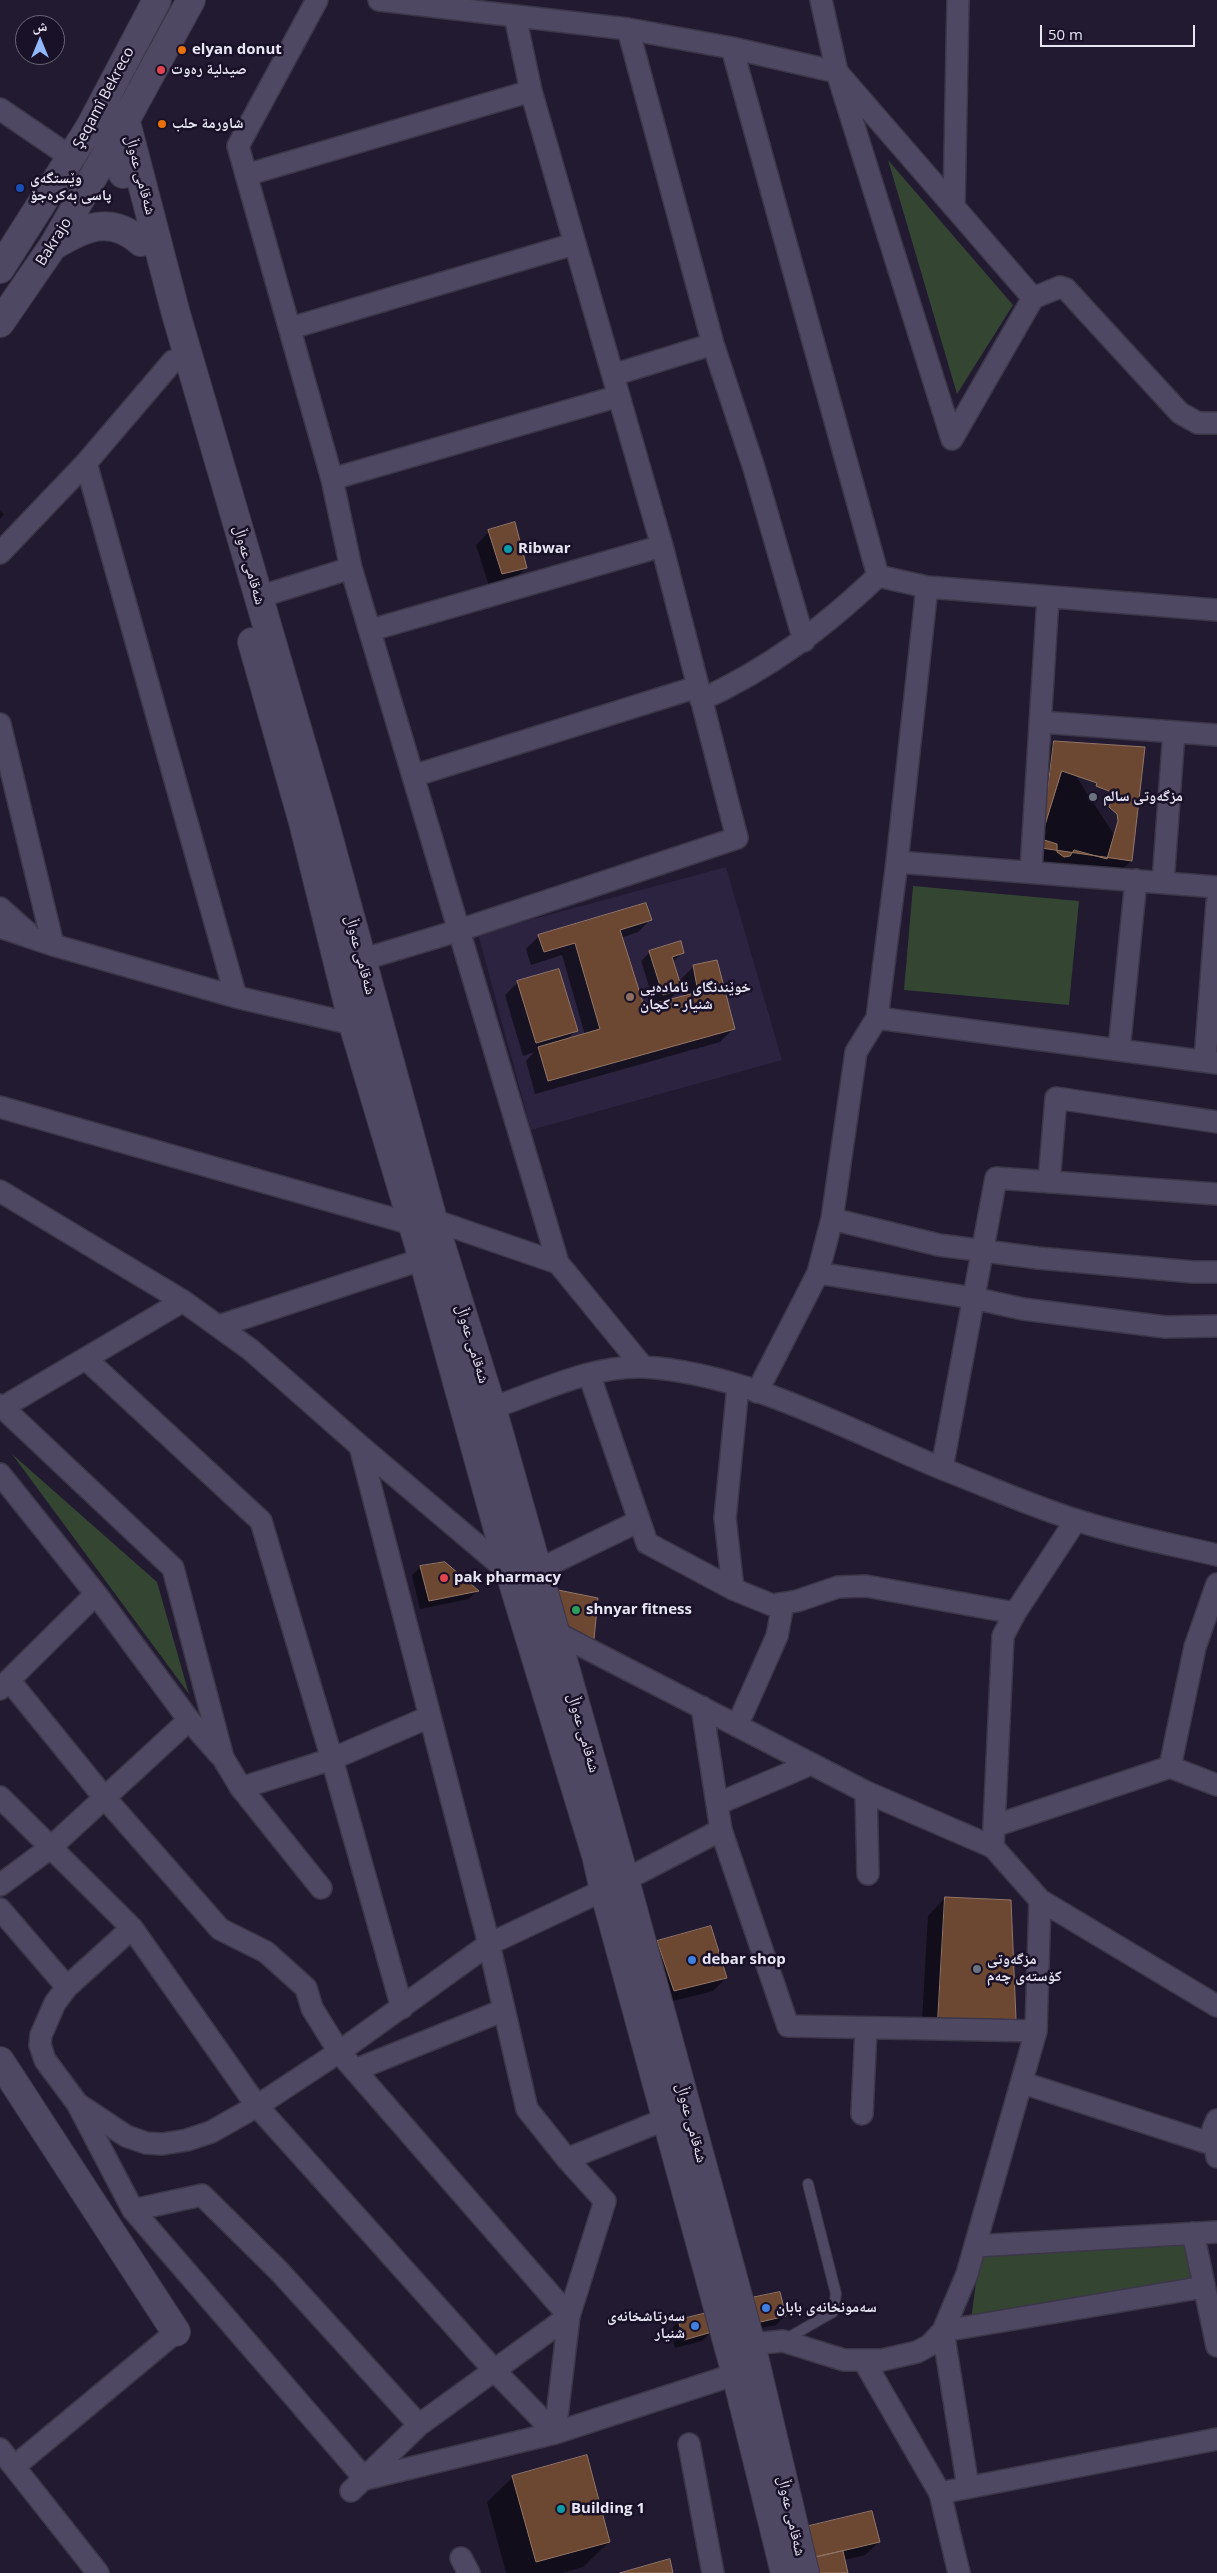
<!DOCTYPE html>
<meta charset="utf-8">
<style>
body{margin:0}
#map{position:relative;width:1217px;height:2573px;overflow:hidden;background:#211a31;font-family:"Open Sans","Noto Naskh Arabic",sans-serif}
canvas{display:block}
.north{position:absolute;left:15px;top:15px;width:50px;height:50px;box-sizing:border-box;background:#181127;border:1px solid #6b6679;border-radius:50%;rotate:0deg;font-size:14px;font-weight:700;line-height:20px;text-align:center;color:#e8e5f5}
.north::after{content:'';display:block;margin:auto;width:18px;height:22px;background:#91b8fd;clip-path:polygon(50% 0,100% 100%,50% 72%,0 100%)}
.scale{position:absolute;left:1040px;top:25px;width:155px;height:22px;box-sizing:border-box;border:2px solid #e8e5f5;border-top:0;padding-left:6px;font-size:15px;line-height:18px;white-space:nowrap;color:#e8e5f5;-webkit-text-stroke:4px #181127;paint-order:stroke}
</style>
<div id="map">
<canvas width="1217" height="2573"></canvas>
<div class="north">ش</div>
<div class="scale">50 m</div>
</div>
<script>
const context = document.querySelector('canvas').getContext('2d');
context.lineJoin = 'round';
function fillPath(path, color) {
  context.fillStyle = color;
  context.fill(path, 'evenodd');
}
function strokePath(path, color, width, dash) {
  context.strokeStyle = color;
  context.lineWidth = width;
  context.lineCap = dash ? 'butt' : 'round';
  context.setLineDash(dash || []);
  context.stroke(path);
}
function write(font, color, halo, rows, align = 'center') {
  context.font = font + ' "Open Sans","Noto Naskh Arabic",sans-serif';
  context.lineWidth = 5;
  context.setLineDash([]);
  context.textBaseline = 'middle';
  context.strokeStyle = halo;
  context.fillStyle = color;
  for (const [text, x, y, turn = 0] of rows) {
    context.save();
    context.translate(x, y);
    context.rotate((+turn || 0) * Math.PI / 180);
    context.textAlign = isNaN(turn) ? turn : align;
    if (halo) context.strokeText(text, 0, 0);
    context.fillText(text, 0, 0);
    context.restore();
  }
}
fillPath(new Path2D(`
 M726,867l56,193 -251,70 -53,-196z`), '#2c2340');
fillPath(new Path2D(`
 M888,160l125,145 -56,89z
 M913,886l166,15 -10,104 -165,-15z
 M12,1454l145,128 32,112z
 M1187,2241l9,39 -225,40 9,-68z`), '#344532');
fillPath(new Path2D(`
 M0,511l4,3 -4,5z
 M489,532l37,36 -14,13 -23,5 -13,-41z
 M1054,742l77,119 -18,17 -89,-13 13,-105z
 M651,919l-13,13 -17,6 22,70 12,-3 -14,-44 9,-9 33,1 -11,9 8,25 1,-8 13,-13 39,63 -13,13 -185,52 -9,-33 8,-9 -11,4 -18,-61 13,-13 58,48 -9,10 18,-5 -23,-80 -31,10 -5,-16 13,-13zM682,987l2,10 -28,8v-2l16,-6z
 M421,1567l56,24 -8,8 -49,10 -8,-34z
 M945,1898l69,120 -17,18 -76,2 7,-122z
 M658,1942l68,36 -13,13 -52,13 -16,-49z
 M746,2301l39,15 -9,9 -33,6z
 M679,2321l32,11 -9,9 -27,7 -5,-18z
 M513,2477l96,65 -26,25 -21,6h-56l-19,-71z
 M793,2541l86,1 -14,13 -21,5 3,13h-41z`), '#0007');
const building = new Path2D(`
 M515,522l12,46 -25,6 -14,-44z
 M1054,741l91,6 -13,114 -91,-13z
 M1062,771l35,12 -1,3 18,7 -5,14 8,7 1,7 -11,38 -33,-9 -4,6 -6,1 -7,-5v-8l-16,-5z
 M646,903l6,17 -32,10 24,76 54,-14 -5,-27 24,-5 18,69 -187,52 -10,-34 62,-18 -25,-86 -31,9 -6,-17z
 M681,941l3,12 -12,4 10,32 -19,6 -14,-44z
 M559,969l19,62 -42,12 -19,-62z
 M445,1562l34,29 -50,10 -9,-35z
 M548,1588l50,10 -4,41 -35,-16z
 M945,1897l66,3 5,119 -78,2z
 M711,1926l16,52 -53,13 -17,-50z
 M780,2292l6,24 -34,8 -6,-25z
 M707,2313l5,19 -28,8 -6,-20z
 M587,2455l23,87 -74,20 -24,-86z
 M872,2511l8,31 -68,16 -7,-31z
 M843,2551l5,22h-32l-4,-15z
 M670,2559l3,14h-53z`);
fillPath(building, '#6c4732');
strokePath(building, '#937667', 1);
const lane = new Path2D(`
 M786,2339l47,-27 3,-18 -28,-110`);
const street = new Path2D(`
 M317,0l-79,146 94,333 19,89 207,695 85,104
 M379,0l249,29 104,19 105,24 196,226 -81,141
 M821,0l16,72 115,367
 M628,29l85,315 41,124 50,173
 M732,48l146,528
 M0,109l72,49
 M246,175l285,-84
 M954,207l4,-207
 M1033,298l27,-11 6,2 114,124 18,10h19
 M291,328l283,-84
 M613,375l100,-31
 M86,463l150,534
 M332,479l287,-83
 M0,553l86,-90 87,-102
 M878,576l49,11 290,23
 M259,597l92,-29
 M371,630l291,-84
 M701,700c69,-32 121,-71 177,-124
 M1040,722l177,13
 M0,724l53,221
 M413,776l284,-89
 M897,862l320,25
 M1031,870l17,-273
 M1163,882l11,-150
 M0,908l27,24
 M0,927l53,18 183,52 117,27
 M361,960l96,-29 280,-93 -75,-292 -131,-455 -16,-75
 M877,1018l340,45
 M1119,1050l17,-170
 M1205,1061l12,-158
 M0,1107l412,117
 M1049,1182l7,-84 161,24
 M0,1191l183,110 68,49 109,96 150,127
 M832,1219l107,26 99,13 155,14h24
 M433,1220l125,43
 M818,1273l155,25 50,11 142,18 52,-1
 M219,1326l204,-67
 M86,1359l175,162 71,238 70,249
 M589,1374l58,169 86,46 39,16 25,-4 41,-14 28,-1 149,27
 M757,1392l61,-119 14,-54 24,-167 21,-34 20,-156 30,-275
 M0,1405l173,163 50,190 18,30 80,100
 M492,1408c47,-16 100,-43 151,-41 104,6 205,63 300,102 44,17 88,37 133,51 45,15 94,24 141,35
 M0,1409l183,-108
 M942,1468l54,-290 221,16
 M0,1474l96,120 93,126 30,34
 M536,1571l103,-50
 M733,1589l-8,-71 13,-132
 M547,1628l319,164 127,55 47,53 177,106
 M9,1680l95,117 116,132 46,23 40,36 6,20 27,44 230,264 -14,117
 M0,1689l96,-95
 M702,1707l19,123 67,196 248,5
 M737,1726l40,-90 6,-32
 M1170,1767l25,-120 22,-63
 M241,1788l91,-29 97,-42
 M866,1792l2,82
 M0,1797l132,131 125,178 237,264 61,63
 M717,1804l94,-40
 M994,1826l176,-59 47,18
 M993,1847l10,-211 12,-23 61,-93
 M625,1880l96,-50
 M0,1885l50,-37 139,-128
 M0,1909l67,78
 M132,1928l-65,59 -12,16 -14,32 -1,10 5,15 32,43 56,107 232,269 190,-46 181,-59
 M355,2070l149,-60
 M1023,2083l192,62
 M81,2106l45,30 20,7 16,1 25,-4 24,-8 46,-26 82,-54 150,-108 115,-54
 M862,2114l4,-85
 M1217,2157l-4,-28 4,-9
 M567,2159l99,-40
 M133,2210l69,-15 77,76 140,154
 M1193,2233l24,113
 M975,2246l242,-14
 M751,2344l32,-3 61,19h38l35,-8 13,-7 13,-14 24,-57 69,-243 4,-131
 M864,2361l76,132 19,80
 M689,2444l24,129
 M0,2449l98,124
 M15,2466l161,-134
 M968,2487l-25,-156 261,-44
 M351,2491l68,-66 150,-109 36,-115 -38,-42 -40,-50 -38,-165 -129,-498
 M940,2493l277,-54
 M461,2558l8,15`);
const secondary = new Path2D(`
 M102,105l23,13 51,196 147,503 110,403 59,188 133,472 126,464 54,229
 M90,127l24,14 9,33
 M53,246c31,-18 57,-32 88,-4
 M0,269l90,-142 67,-127
 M0,323l53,-77 61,-105 77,-141
 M252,642l51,180 50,202 70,235 87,314 86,282 8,35 132,484 49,199
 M0,2061l176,271`);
strokePath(lane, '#3c3649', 12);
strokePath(street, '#3c3649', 24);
strokePath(secondary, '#3c3649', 30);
strokePath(lane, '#4f4862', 10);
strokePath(street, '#4f4862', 21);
strokePath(secondary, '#4f4862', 28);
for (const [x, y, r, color] of [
 [182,50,5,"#e8710a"],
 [161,70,5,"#e0444e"],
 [162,124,5,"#e8710a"],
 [20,188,5,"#1a4fb4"],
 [508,549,5,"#0f9aa8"],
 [1093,797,5,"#6b7280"],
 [630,997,5,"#8d6e63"],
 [444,1578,5,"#e0444e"],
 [576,1610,5,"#2e9e5b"],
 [692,1960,5,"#3f7fe0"],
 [977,1969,5,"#6b7280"],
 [766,2308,5,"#3f7fe0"],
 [695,2326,5,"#3f7fe0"],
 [561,2509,5,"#0f9aa8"]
]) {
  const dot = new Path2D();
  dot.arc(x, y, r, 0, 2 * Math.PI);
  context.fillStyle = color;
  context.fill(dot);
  strokePath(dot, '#181127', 2);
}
write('bold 15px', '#e8e5f5', '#181127', [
 ["elyan donut",192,50],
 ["صیدلیة رەوت",171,70],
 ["شاورمة حلب",172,124],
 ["وێستگەی",30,179],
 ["پاسی بەکرەجۆ",30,196],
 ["Ribwar",518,549],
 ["مزگەوتی سالم",1103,797],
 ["خوێندنگای ئامادەیی",640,988],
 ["شنیار - کچان",640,1005],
 ["pak pharmacy",454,1578],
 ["shnyar fitness",586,1610],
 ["debar shop",702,1960],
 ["مزگه‌وتی",987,1960],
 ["کۆستەی چەم",987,1977],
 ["سەمونخانەی بابان",776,2308],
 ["سەرتاشخانەی",685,2317,"right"],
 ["شنیار",685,2334,"right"],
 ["Building 1",571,2509]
], 'left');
write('15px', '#e8e5f5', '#181127', [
 ["Şeqamî Bekreco",104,98,-62],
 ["شەقامی عەواڵ",140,175,75],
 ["Bakrajo",54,242,-58],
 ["شەقامی عەواڵ",249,565,74],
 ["شەقامی عەواڵ",360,955,75],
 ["شەقامی عەواڵ",472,1344,73],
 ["شەقامی عەواڵ",583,1733,74],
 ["شەقامی عەواڵ",691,2123,75],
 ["شەقامی عەواڵ",791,2516,77]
]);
</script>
